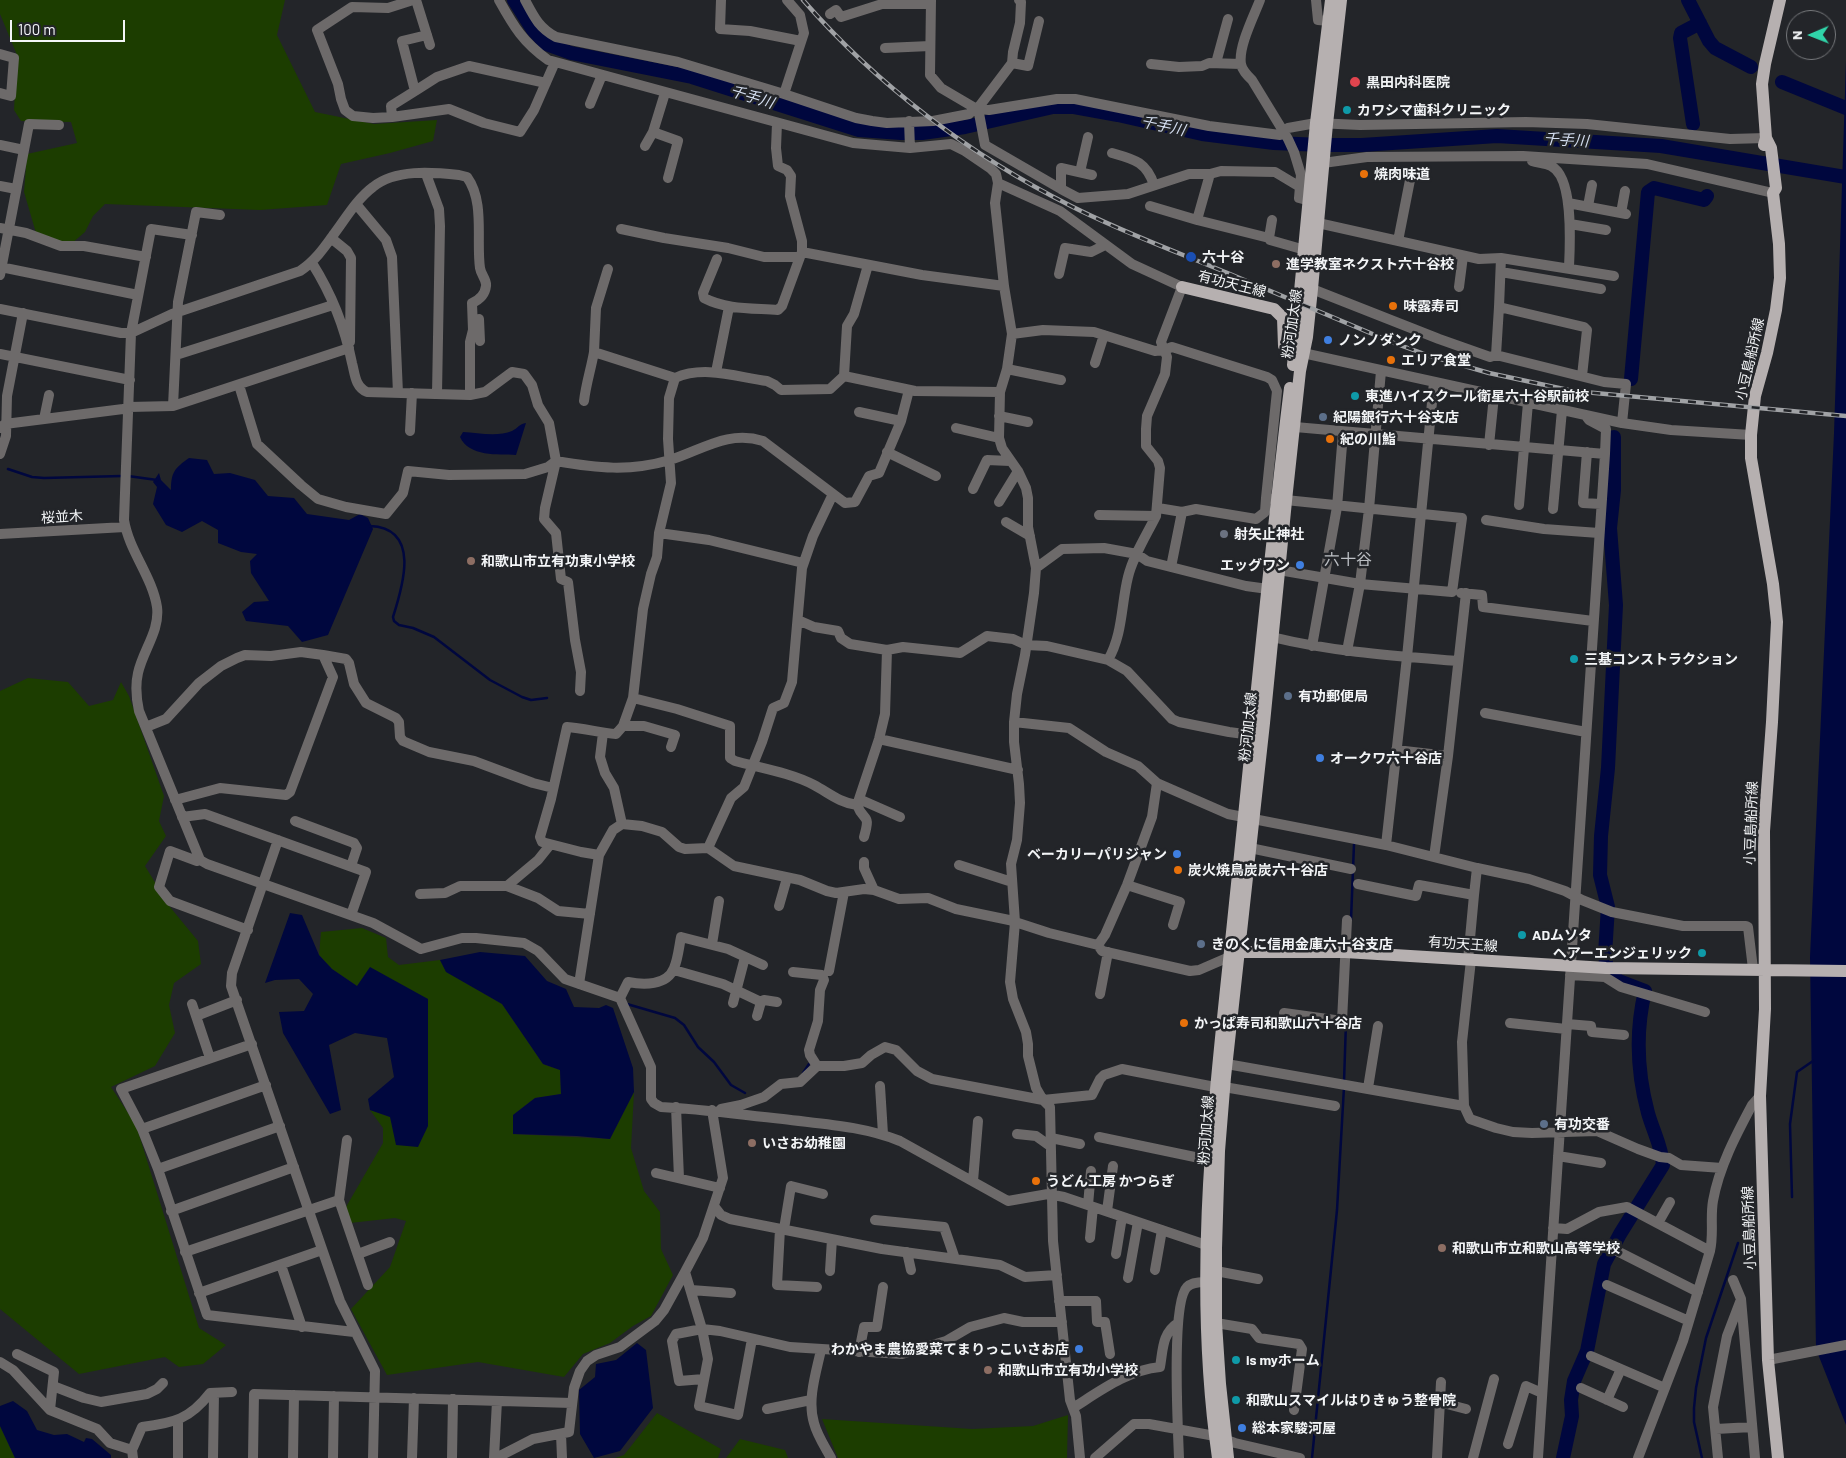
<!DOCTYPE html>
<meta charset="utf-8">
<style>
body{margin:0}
#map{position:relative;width:1846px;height:1458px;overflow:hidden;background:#232529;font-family:Barlow,sans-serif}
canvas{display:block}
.north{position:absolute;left:1786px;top:10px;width:50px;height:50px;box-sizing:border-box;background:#232529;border:1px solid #76787b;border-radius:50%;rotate:269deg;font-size:14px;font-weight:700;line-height:20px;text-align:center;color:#f3f5f7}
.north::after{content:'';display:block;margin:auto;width:18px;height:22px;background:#30d4a9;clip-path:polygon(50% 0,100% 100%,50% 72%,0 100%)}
.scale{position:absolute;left:10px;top:20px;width:115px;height:22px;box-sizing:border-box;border:2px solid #f3f5f7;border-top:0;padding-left:6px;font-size:15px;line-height:18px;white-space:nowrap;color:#f3f5f7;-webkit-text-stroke:4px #232529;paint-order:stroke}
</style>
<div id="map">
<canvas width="1846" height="1458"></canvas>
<div class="north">N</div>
<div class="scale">100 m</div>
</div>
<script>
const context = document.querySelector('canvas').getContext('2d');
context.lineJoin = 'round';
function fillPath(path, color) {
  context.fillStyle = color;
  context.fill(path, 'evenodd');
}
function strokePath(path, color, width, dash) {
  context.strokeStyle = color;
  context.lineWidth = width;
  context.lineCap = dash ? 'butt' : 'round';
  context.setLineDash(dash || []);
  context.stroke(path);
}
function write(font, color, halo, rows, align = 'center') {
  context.font = font + ' Barlow,"Noto Sans JP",sans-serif';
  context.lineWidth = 5;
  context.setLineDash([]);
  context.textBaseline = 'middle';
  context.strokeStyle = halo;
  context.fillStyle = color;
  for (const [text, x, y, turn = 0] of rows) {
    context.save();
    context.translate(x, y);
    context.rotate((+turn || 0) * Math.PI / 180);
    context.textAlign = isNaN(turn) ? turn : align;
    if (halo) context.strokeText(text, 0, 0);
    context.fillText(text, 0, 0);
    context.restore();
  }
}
fillPath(new Path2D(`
 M0,0h285l-8,35 38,77 59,12 63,-4 -4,21 -43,12 -49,11 -14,41 -67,5 -155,-6 -12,12 -8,16 -14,12 -24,-3 -11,-8 -12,-41 3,-38 50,-11 -6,-21 -50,-1 -7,-11 3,-55 -17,-41z
 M28,678l40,4 21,24 24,-6 8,-18 8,14 35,100 -5,25 7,15 -21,30 25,41 28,34 3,23 -27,19 -5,22 6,28 -20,33 -44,21 25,38 63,203 27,17 -23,19 -24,3 -14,-10 -86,17 -79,-65v-618z
 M362,928l24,10 2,19 11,8 41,-5 7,12 55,32 41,60 17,6 1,24 -26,4 -22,17v19l97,5 24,-47 -3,56 13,43 16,21 1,37 12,26 -22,41 -18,10 -23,17 -27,11 -19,23 -86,-15 -91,13 -36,-66 39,-42 16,-46 -11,-3 -45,5 -4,-16 37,-64v-15l-13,-18 20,7 38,-118 -71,-13 -25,-17 -13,-14 2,-23z
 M657,1413l64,36 -3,9h-103l9,-3z
 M1068,1415l-1,43h-229l-16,-39 150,10 61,-3z
 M0,1426l15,32h-15z
 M740,1439l45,11 3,8h-62z`), '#1c3d00');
fillPath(new Path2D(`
 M1846,61v1364l-30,-76 -6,-392 24,-524z
 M526,423l-10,32c-18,-1 -47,2 -56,-18l3,-5c15,1 35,5 49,-1 6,-3 7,-7 14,-8z
 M189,458l18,2 7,14 16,-1 25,7 13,16 26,2 13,16 42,6 11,-6 8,4 5,11 -45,106 -26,7 -14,-16 -42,-5 -4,-9 12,-10 15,-1 -18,-28 -1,-12 7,-7 -16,-2 -23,-9v-13l-16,-9 -20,11 -16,-7 -13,-21 4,-17 -4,-5 6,-9 2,7 10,10c0,-18 4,-22 18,-32z
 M290,913l12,2 17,40 13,14 25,17 13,-19 58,32v127l-10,21 -22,-2 -6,-28 -20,-7 -2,-11 26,-22 -7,-39 -32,-5 -26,12 12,65 -11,4 -47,-81 -4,-21 25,-1 9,-17 -14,-15 -24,1 -10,3z
 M480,952l45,4 22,25 19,8 8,18 25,1 7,-3 7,3 20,60 1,24 -24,47 -33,-3 -64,-2v-19l22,-17 26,-4 -1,-24 -17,-6 -41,-60 -56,-32 -6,-12z
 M637,1343l9,7 7,58 -33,43 -26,7 -14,-24 -1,-44 16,-13 1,-13 20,-4z
 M13,1401l14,10 10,19 17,5 13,-1 17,8 2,-4 6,1 19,16v3h-96l-15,-32v-20z`), '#00073e');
strokePath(new Path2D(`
 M8,469l24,8 12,1 78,-2
 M128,476l29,4
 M370,526c51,2 33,60 23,91l1,4 5,4 14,3 21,9 56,43 32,17 9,3 16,-2
 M1351,920l3,-76
 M627,1004l48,14 9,7 14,22 16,15 17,23 14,8
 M803,1073l6,-9
 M1344,1082l2,-60
 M1792,1197l-2,-73 7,-52 16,-11
 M1312,1458l25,-248 7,-123
 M1702,1458l-8,-36v-14l2,-20 10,-50 32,-95`), '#00073e', 2.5);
strokePath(new Path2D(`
 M514,0l19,30 13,14 25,9 121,24 167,53 42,3h21l43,-6 88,-20h21l44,8 84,19 72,9 48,2h40l135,-9 164,10 185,31
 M1688,0l21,41 6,7 36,19
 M1782,82l64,26
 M1693,124l-13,-86 1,-5 19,-10
 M1631,379l17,-187 6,-4 50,12 3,-4
 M1606,963l-1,-9 3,-47 -8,-32 1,-39 7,-68 8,-163 -6,-77 4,-38v-53
 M1563,1458l9,-42 -1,-16 3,-19 13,-30 17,-87 16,-30 43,-69c-1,-18 -10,-34 -15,-52 -11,-41 -13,-80 -3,-122l-26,-10 -9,-7`), '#00073e', 14);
strokePath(new Path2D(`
 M413,0l-25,8 -36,-1 -35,23 21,54 3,15 4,11 8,6 20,2 19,-1 57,-8 35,14 36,9 14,-22 21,-48
 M416,0l14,45
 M499,0c15,27 24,42 49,60l305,83 57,5 41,-4 14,7 25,17 6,6 2,9 -3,20 9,83 8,48 -5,35 -7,23 -1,46 3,10 16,23 8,17 2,10v29l8,41 -2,25 -9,62 -8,39 -3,28v20l5,42 1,19 -3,37 -6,24 4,58 -5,60 3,17 13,33 2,12v12l8,32 7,12 7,7 3,134 17,159 6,16 4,42
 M525,0c9,17 14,28 31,37l122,25 106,32 72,24 16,3 15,2 46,-2 36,-7 6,-6
 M721,0l-1,29 30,2 51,10
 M931,0l-1,75 11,13 34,20 14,2 68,-11h18l134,27 71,9 3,-4 5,-3 28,-5 44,2 166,-3 61,2 143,15 36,-1
 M1019,0l2,2 -1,21 -7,29 -1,11 -34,45 7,37 76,44
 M1260,0c-6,16 -22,47 -19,64 1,6 6,11 11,16l36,59 6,13 7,23 -2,23 11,3
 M1316,0l2,20 11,1
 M830,14l6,-4 5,7 41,-13h49
 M427,35l-25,6 13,50 22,-14 32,-11 77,17
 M885,48l45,-2
 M0,54l14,4 -3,38 -11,-3
 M1012,63l16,3 11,-45
 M1216,63l12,-44
 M1151,64l28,3 23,-1 7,-3 32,1
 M784,94l20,-61 -4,-18 -13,-15
 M590,104l12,-29
 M392,117l-1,-11 24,-15
 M909,121l1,27
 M777,123l-1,25 2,18 9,4 4,6 -1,20 12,45v11
 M653,132l25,9 -10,37
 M0,145l24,5
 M645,146l8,-14 12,-39
 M1112,153c21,6 34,8 42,32
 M1532,161c6,2 14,2 19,5 23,11 19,79 18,101
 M1323,163l44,-6 156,-1 124,8 126,29
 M1080,172l8,-35
 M426,174l13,35 1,17 -3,168
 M1092,175l-31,-7v21l17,9 50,-4 61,-20h21l11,-3 54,1 25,15
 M998,183l62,28 72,53 50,23 -21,55 6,15 -2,17 -18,42 -1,13v17l12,15 2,7 -4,48c-10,20 -23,40 -28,61 -7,28 -5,57 -20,83
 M0,186l16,3
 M1568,203l58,11
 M356,204l30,36 6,17 6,136
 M1150,206l47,14 13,-46
 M1588,206l4,-21
 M1621,213l4,-22
 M1197,220l72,18
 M1272,220l-3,18 1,2 35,10
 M1311,223h7l161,36 22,-1 -2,49 85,20 3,3 -5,46
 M1570,224l36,6
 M0,228l26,5 35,13h23l62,11
 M621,229l43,9 64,10 36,9h36l2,-5 120,23 82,11
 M192,235l-41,-6 -20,104 -7,187c5,31 28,56 33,87 3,24 -14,43 -19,66 -3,13 -2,24 1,38l61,149 7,4 166,59 48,26 41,-11h14l48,5 14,8 27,28 55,19 31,69v32l3,4 7,4c41,2 82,8 122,12 39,5 80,7 117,22l108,60 40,-7 16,3 148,50
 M331,238l16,13 4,7 -1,84
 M1398,241l13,-66
 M1501,258l113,18
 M717,259l-14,34 1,5c23,12 49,10 74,12l4,-4 18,-49
 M312,263c19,30 33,65 40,100 3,11 3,24 15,29l103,3 15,-3 27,-20 12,2 8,11 6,20 11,18 7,38 -11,47 -1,11 12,14 5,46 7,3 7,58 6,32 -1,19
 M0,267l138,28
 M608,269l-12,39 -2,44 81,26c29,-13 62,-1 92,3l8,4 6,5 49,-1 14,-13 3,-50 7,-12 14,-49
 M1501,272l100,17
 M1059,274l6,-26 26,4 14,-7
 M0,275l29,-151 30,1
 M1459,287l4,-31
 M1312,289l127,50 51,18 6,-2 108,27 22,2 -4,39
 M0,309l121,24h10l41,-19 128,-43c15,-10 24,-23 34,-37 12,-16 23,-35 39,-47 22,-18 59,-15 86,-12l8,2c18,25 9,62 13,91 1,7 7,12 6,18 -1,9 -7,14 -14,17l1,27 -3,12v53
 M479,319l1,22
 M1012,334l31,-4 51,2 61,19 9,-1 8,-3 95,30 5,3 5,11 -11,107 196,20 -10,74 -92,-8 -81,-14
 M1303,353l319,70 49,7 80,5
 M0,354l130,26
 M176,355l157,-50
 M1496,355l3,-48
 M1095,363l9,-28
 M1007,369l54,11
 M716,372l13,-65
 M844,376l71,15 85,1
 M239,385l18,59 44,41 17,14 28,8 40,7 17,-21 5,-22 41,4 76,-1 23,-7 8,-6c41,7 73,11 114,-1 32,-10 58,-30 93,-19l82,62 10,-1 14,-26 10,-3 22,-52 8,-31
 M584,401c2,-17 7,-32 10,-49
 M173,406l5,-104 18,-90 24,3
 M859,412l42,9
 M999,416l29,6
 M44,419l5,-24
 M1295,427l310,27
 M0,428l5,-4 118,-15 6,-2 44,-1 176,-58
 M956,428l43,10
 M410,431l2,-38
 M1489,445l5,-49
 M887,452l49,24
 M1587,452l-4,51 18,1
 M0,454l6,-18 1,-40 16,-83
 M973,489l14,-29 23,1
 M999,502l19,-31
 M1519,505l9,-102
 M1158,508l24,4 14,-3 60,10 9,-7 1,-14
 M1553,509l9,-99
 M1099,515l57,1
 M1486,520l58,9 55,4
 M1006,522l24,14
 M659,533l50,7 94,23
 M0,534l125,-7
 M1171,567l11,-55
 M1036,568l26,-19 42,-1 33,6 10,7 99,25 22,3
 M1461,593l21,2 1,12 110,14
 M798,620l16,7 24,4 3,7 9,6 37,6 16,-3 57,6 27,-17 26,3 13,6 21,1 61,14 19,11 45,48 7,3 50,10 30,4
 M1272,637c61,15 124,19 186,24
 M1312,646l25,-139 6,-74
 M1347,651l13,-67 9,-75 12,-138
 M323,655l23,4 3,4 5,21 12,19 30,15 3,4 1,15 3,4 26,11 45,9 59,22 20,5
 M633,698l44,11 53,17v32l5,3c26,7 56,12 79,24 15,8 26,18 43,20
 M1485,713l101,19
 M1014,722l55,6 37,24 32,14 19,17 71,31 158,31 91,23 52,11 36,12 17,9 30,12 71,14h63l2,1 5,42
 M623,726h21l31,9 -4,12
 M146,727l20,-8 33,-36 22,-17 16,-8 8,-3 26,1 30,-4 22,3 10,22 -43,115 -4,3 -66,-7 -45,12
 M603,733l-3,24 5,16 9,15 8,36
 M879,739l139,31
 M1396,750l52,6
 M859,799l41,18
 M182,817l23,-3 161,58 -15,43
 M295,821l59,22 3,5 -6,18
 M864,837c7,-25 0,-14 -7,-32l22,-66 6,-25 2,-64
 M278,840l-46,133 -1,13 109,315 35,70 -2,87
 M1386,845l21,-188 27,-275
 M708,848l23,-50 13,-11 18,-45 11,-34 11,-5 8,-21 10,-114 11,-32 20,-42
 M1250,848l101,21
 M599,855l-18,-3 -39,-10 -2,-5 11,-38 16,-72c17,1 33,6 49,7l7,-8 10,-28 10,-89 8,-35 6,-17 2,-24 12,-50 -3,-44 1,-41 6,-20
 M1434,857l14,-101 18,-163
 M200,860l-3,1 -27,-10 -11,36 11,14 78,29
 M864,862v6l10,22
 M959,865l53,17
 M1358,884l58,12 3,-11 55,10 3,-27
 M1127,885l53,17 -7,23
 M507,886l31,-26 12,-15
 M420,894l25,-1 15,-7h47l31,12 20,13 32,3
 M779,906l8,-28
 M712,944l7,-43
 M1098,945l7,-10 22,-50 25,-68 5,-34
 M1468,960l6,-65
 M674,970l49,14 38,18
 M829,971l15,-79
 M793,972l29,3 2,5 -4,10 -2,31 -9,29 1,5 7,11
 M1570,975l35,2 16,10 84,25
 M579,984l20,-129 14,-25 9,-6 20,2 20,6 17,15 6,2 23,-1 26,18 66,14 27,11 9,2 28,-4 10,1 25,9 29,-1 28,11 53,11 40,13 49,12 4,6 88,20 9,-1 30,-13
 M1100,994l8,-42
 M620,998l8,-16c15,3 39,4 46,-14 4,-9 5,-21 7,-31l47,12 35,16
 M733,1003l11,-42
 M192,1004l18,54
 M1284,1013l58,8 5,-101
 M196,1016l41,-16
 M757,1016l4,-14 3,-2 13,2
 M1510,1023l56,6
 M1567,1024l24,2 1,6 32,3
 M252,1044l-131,45 21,40 16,40 49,146 147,17
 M1221,1063l243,43 6,13 26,9 17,4 19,1 65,-2 41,18 22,8 9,1 12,7 41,3
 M880,1086l3,48
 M1224,1087l111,19
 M1368,1088l10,-62
 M1464,1106l-2,-64 9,-82
 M676,1107l3,71
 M721,1109l20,-4 23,-8 17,-13 19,-2 17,-16h27l18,-3 9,-8 14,-8 11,3 21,21 15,8 111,21 49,-5 8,-16 4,-4 18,-6 93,18
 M142,1129l124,-44
 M1017,1134l19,2 14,10
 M1099,1137l110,23
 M1051,1138l29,6
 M347,1140l-8,60 29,85
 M1558,1156l43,7
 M158,1169l122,-43
 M656,1173l64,15
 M973,1181l5,-60
 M1088,1205l3,-34
 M714,1206l7,9 9,4 152,30 118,16 25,12 32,-2
 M171,1211l123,-44
 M1107,1211l6,-45
 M875,1220l69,7 11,32
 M1658,1223l12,-21
 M1553,1228l14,1 32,-17 28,-5 83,44
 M780,1229l-3,56 40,2
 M784,1229l7,-43 32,8
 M1090,1238l3,-31
 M1617,1251l81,41
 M185,1252l154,-52
 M907,1252l4,18
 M358,1254l32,-12
 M1116,1254l6,-37
 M281,1265l21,62
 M1155,1270l7,-40
 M830,1271l2,-32
 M1216,1271l42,8
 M685,1272l17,57 18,2 70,16 112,7 44,-13 24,-14 34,-9 19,4h39
 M1128,1278l10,-56
 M1733,1280l8,19 14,159
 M1607,1285l82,36
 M691,1290l40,3
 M199,1293l123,-43
 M1059,1301h37l1,21h8l5,32
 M1216,1323l36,6 7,9 40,6 3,5 -8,61
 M821,1350c-5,23 -14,50 -7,73 3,12 11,24 17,35
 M859,1352l5,-25h13l6,-40
 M17,1354l37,18 -4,38
 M1591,1356l74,32
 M1768,1360l78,-15
 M0,1362l13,8 37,40 47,19 13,14 22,7
 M704,1379l-25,2 -7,-40 4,-7 26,-5 6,30 -9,47 39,9 14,-76
 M53,1386l31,12 17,4 46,-8 10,-5 6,-6
 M1581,1388l42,19
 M1607,1400l14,-31
 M1439,1402l27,7
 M1073,1408c27,-17 55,-38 87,-41 3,-17 2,-34 18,-44
 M767,1409l44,-9
 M1716,1429l36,-2
 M561,1434l1,24
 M1508,1444l18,-58 16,7
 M133,1458l-1,-8 10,-23c32,-4 48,-8 68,-34l22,-1
 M178,1458v-37
 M213,1458l1,-65
 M253,1458l1,-64 318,9
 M293,1458l1,-63
 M333,1458l1,-62
 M412,1458l2,-60
 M452,1458l1,-59
 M494,1458l3,-57
 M496,1458l37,-19 36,-7 5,-44 6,-17 7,-10 9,-6 24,-8 35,-26 9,-11 21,-38 18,-34 20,-60 -11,-68
 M1095,1458l39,-34h15l66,12 20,7 65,15
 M1179,1458c-1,-28 -8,-155 8,-171 4,-4 13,-5 18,-5
 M1437,1458l4,-76
 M1473,1458l21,-79
 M1538,1458l67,-1004 1,-25 -17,-9 -3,-4
 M1638,1458l45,-117 27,-90c4,-17 0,-33 3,-50 6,-34 23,-66 39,-96l8,-9
 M1718,1458l-5,-51 14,-71 13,-34`), '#6d6a6a', 10);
strokePath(new Path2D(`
 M1766,138l5,10 5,40 -3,5 6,51 1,34 -4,32 -9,43 -12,43 -4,39v23l22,126 4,38 -5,100 -8,109 1,178 -5,87 8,264 10,98
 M1764,145l2,-7 -4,-54 3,-20 15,-64
 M1182,287l92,22 9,9 1,28 3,3 13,3
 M1293,365l23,-242 15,-123
 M1232,956l7,-4h106l261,16 240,3
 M1218,1458c-27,-187 -2,-368 17,-555 18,-171 34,-344 55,-515
 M1228,1458l-8,-74 -4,-61v-75l3,-97 6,-74 39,-354 23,-232 13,-120 7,-34 5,-48 15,-165 14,-124`), '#b6b0b0', 12);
const rail = new Path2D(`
 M803,0c74,85 167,155 268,206 51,26 106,46 159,68 55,23 109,46 164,69l36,13 59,17 84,18 273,25`);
strokePath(rail, '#a0a2a5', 4.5);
strokePath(rail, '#232529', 2.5, [8]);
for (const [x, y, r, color] of [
 [1355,82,6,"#e0444e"],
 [1347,110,5,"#0f9aa8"],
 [1364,174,5,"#e8710a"],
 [1191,257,6,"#1a4fb4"],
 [1276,264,5,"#8d6e63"],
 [1393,306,5,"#e8710a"],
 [1328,340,5,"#3f7fe0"],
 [1391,360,5,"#e8710a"],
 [1355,396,5,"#0f9aa8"],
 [1323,417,5,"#5c6f8a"],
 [1330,439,5,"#e8710a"],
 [1224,534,5,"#6b7280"],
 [471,561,5,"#8d6e63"],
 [1300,565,5,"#3f7fe0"],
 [1574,659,5,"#0f9aa8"],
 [1288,696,5,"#5c6f8a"],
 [1320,758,5,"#3f7fe0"],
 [1177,854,5,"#3f7fe0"],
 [1178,870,5,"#e8710a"],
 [1522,935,5,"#0f9aa8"],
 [1201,944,5,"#5c6f8a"],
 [1702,953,5,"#0f9aa8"],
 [1184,1023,5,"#e8710a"],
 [1544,1124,5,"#5c6f8a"],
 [752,1143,5,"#8d6e63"],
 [1036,1181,5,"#e8710a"],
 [1442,1248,5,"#8d6e63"],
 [1079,1349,5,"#3f7fe0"],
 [1236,1360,5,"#0f9aa8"],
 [988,1370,5,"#8d6e63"],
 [1236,1400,5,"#0f9aa8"],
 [1242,1428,5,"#3f7fe0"]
]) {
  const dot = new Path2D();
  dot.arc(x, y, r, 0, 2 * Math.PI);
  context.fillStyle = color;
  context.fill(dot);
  strokePath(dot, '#232529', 2);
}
write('bold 14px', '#f3f5f7', '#232529', [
 ["黒田内科医院",1366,82],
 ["カワシマ歯科クリニック",1357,110],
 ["焼肉味道",1374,174],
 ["六十谷",1202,257],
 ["進学教室ネクスト六十谷校",1286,264],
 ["味露寿司",1403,306],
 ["ノンノダンク",1338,340],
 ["エリア食堂",1401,360],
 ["東進ハイスクール衛星六十谷駅前校",1365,396],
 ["紀陽銀行六十谷支店",1333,417],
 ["紀の川鮨",1340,439],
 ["射矢止神社",1234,534],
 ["和歌山市立有功東小学校",481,561],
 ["エッグワン",1290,565,"right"],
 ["三基コンストラクション",1584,659],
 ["有功郵便局",1298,696],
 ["オークワ六十谷店",1330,758],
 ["ベーカリーパリジャン",1167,854,"right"],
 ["炭火焼鳥炭炭六十谷店",1188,870],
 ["ADムソタ",1532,935],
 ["きのくに信用金庫六十谷支店",1211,944],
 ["ヘアーエンジェリック",1692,953,"right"],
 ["かっぱ寿司和歌山六十谷店",1194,1023],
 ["有功交番",1554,1124],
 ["いさお幼稚園",762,1143],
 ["うどん工房 かつらぎ",1046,1181],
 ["和歌山市立和歌山高等学校",1452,1248],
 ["わかやま農協愛菜てまりっこいさお店",1069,1349,"right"],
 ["is myホーム",1246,1360],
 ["和歌山市立有功小学校",998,1370],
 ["和歌山スマイルはりきゅう整骨院",1246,1400],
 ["総本家駿河屋",1252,1428]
], 'left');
write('14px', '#f3f5f7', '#232529', [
 ["有功天王線",1232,284,14],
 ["粉河加太線",1292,324,-82],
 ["小豆島船所線",1750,359,-77],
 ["桜並木",62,517,-3],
 ["粉河加太線",1248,727,-84],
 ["小豆島船所線",1751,823,-88],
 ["有功天王線",1463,944,4],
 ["粉河加太線",1206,1130,-86],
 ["小豆島船所線",1749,1228,-92]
]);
write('italic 15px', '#d3ddef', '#232529', [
 ["千手川",752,97,17],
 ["千手川",1163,126,12],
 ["千手川",1566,140,4]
]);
write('16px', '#bcbfc4', '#232529', [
 ["六十谷",1348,560]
]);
</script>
